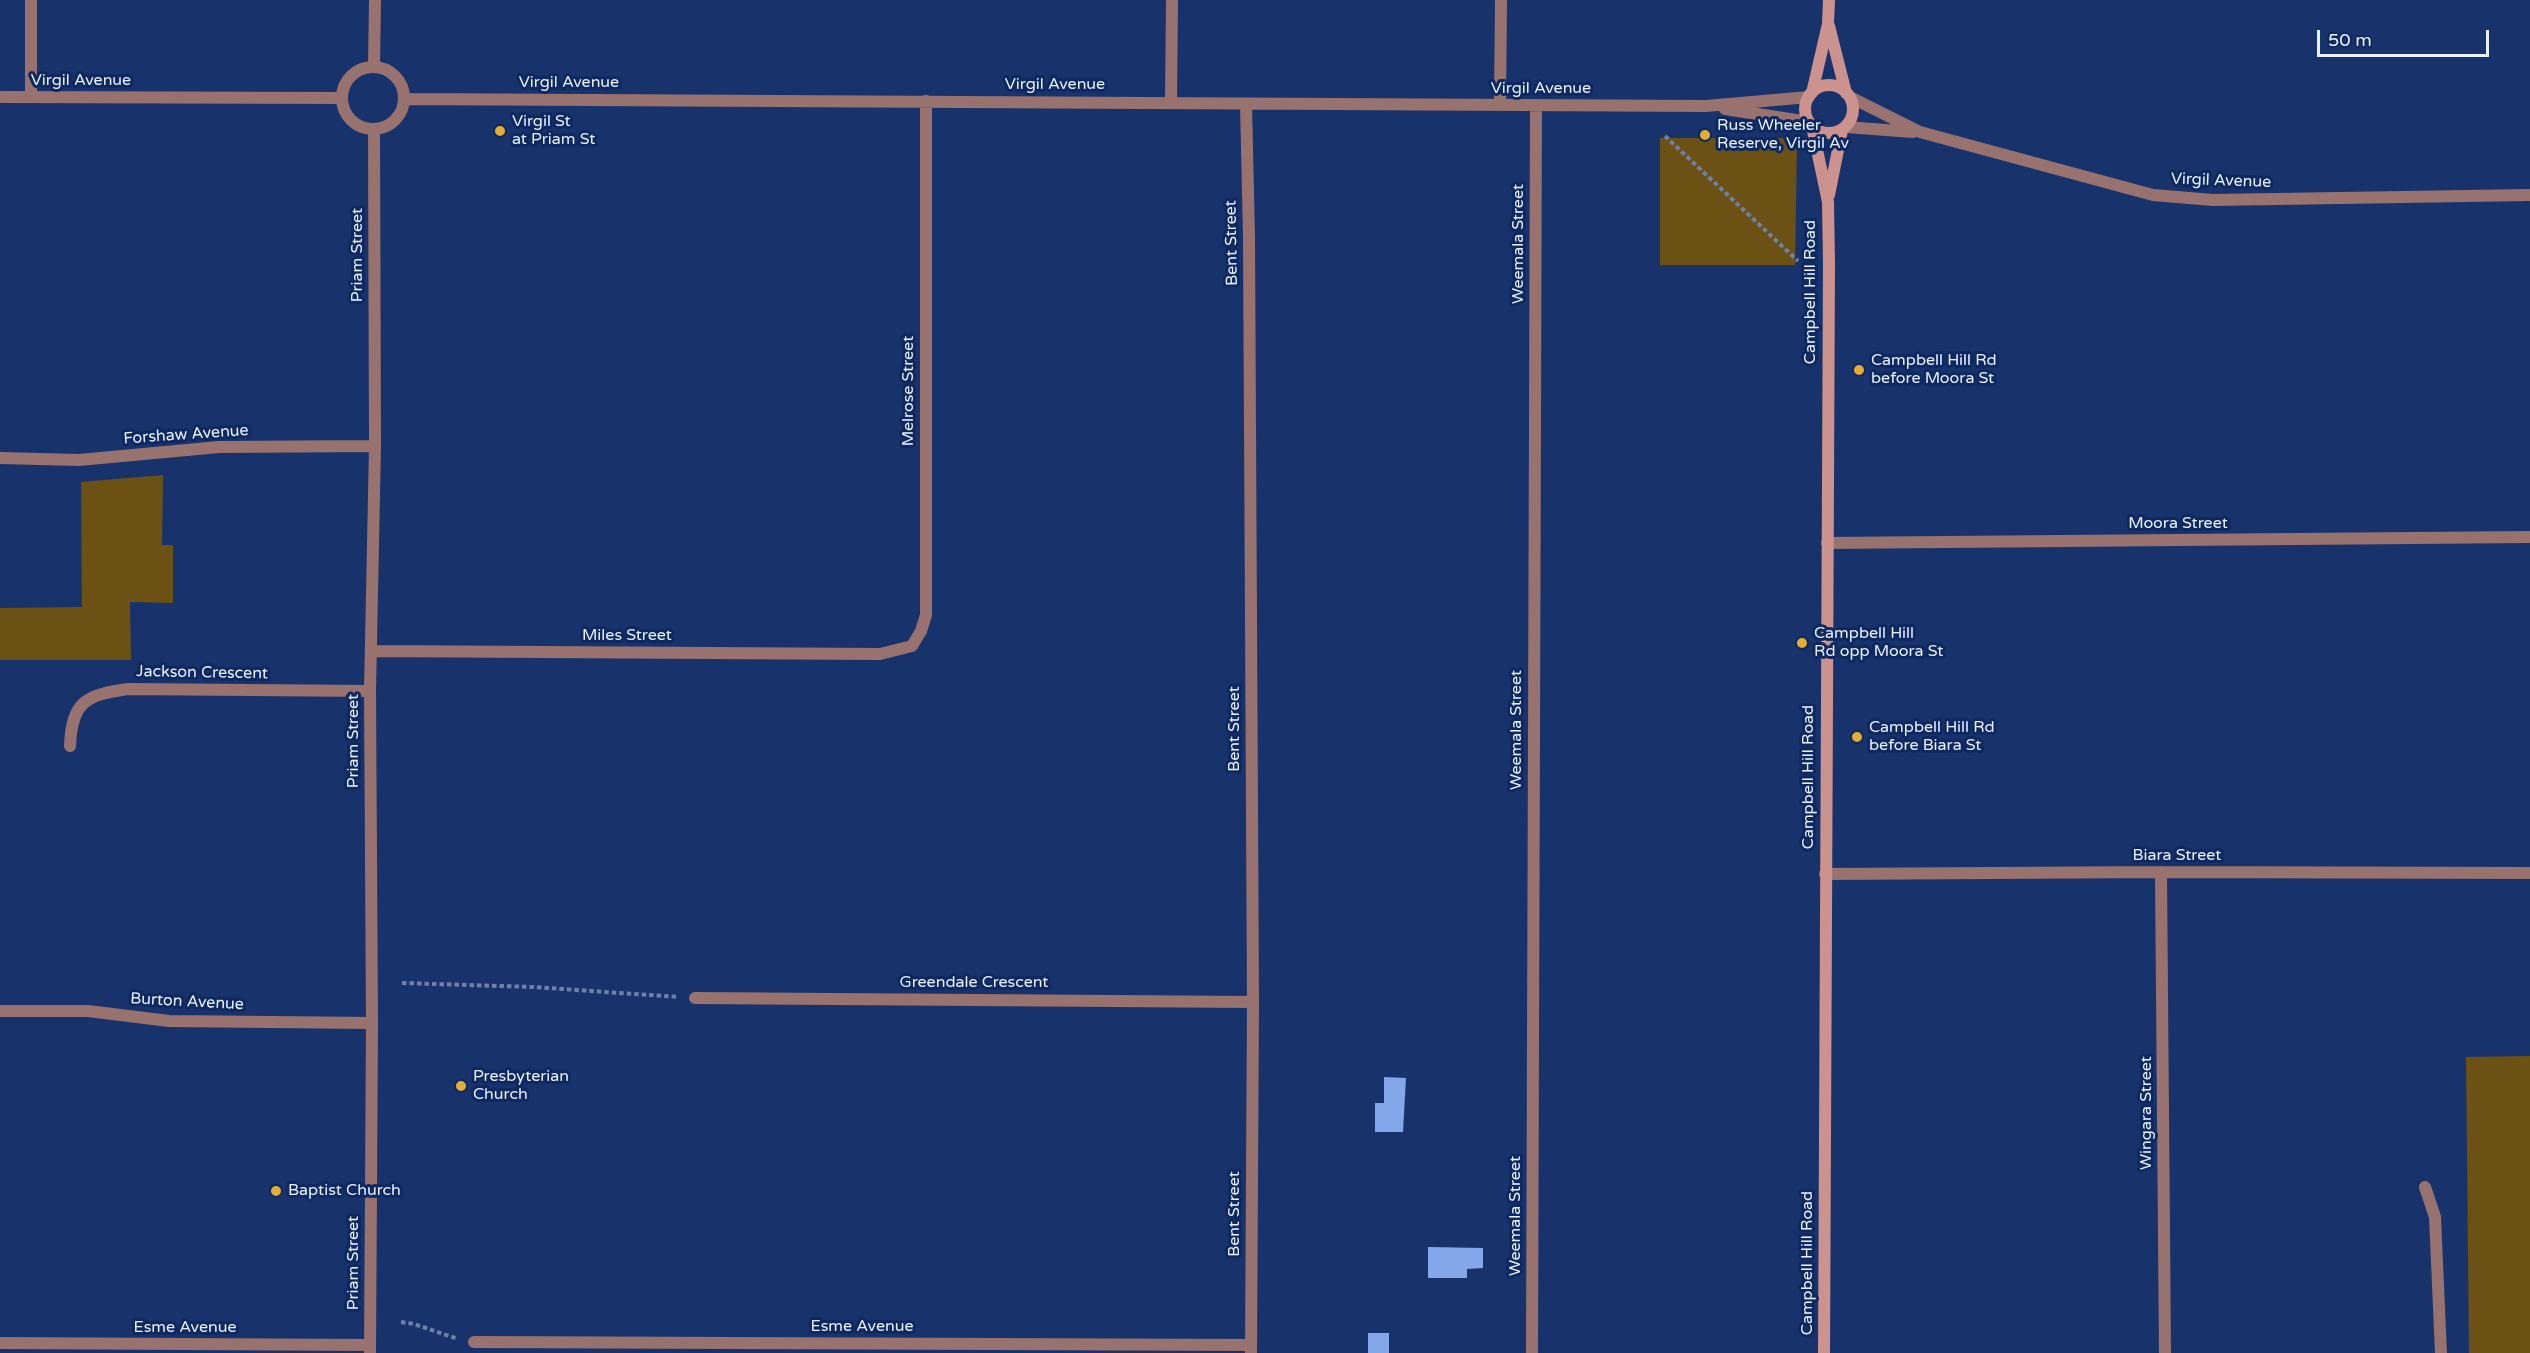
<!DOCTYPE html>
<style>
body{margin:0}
#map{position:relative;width:2530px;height:1353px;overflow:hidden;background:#18336c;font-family:"Varela Round",sans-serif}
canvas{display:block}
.scale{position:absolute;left:2317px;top:30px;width:172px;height:27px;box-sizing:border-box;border:3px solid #e9f1ff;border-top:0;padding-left:8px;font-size:18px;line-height:21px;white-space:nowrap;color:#e9f1ff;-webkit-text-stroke:4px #0e2861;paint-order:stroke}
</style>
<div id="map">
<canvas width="2530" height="1353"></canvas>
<div class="scale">50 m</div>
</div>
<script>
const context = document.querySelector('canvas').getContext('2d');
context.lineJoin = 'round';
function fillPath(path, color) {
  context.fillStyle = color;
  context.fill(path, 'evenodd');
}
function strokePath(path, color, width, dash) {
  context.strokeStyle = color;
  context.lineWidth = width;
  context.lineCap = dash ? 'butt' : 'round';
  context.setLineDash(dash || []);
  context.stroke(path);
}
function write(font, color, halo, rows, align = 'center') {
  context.font = font + ' "Varela Round",sans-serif';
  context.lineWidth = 6;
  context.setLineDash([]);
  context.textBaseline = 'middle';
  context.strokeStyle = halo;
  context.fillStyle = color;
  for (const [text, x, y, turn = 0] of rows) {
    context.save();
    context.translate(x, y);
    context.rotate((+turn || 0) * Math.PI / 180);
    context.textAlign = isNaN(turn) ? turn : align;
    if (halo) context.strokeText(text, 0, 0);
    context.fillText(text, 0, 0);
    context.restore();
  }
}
fillPath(new Path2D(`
 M1660,138h130l7,4 -2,123h-135z
 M163,475l-1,70h11v58l-43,-1 1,58h-131v-52l82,-1 -1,-125z
 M2530,1056v297h-61l-3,-296z`), '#6c5115');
fillPath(new Path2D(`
 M1384,1077l22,1 -3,54h-28v-29h9z
 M1428,1247l55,1v20l-16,1v9h-39z
 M1368,1333h21v20h-21z`), '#84a7ea');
strokePath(new Path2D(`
 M1665,136l133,125
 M402,983l131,4 146,10
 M401,1322l13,2 44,15`), '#6e82a9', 4, [4.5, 3]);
strokePath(new Path2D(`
 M31,0v97
 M374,67l1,-67
 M342 98a31 31 0 1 1 62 0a31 31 0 1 1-62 0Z
 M0,97l342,1
 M1850,97l70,35 233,63 60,5 317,-5
 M404,99l1302,7 103,-9
 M1171,103l1,-103
 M1246,104l3,133 4,765 -2,351
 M1500,105l1,-105
 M1725,109l84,13
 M1846,127l67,5
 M0,458l79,2 140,-13 156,-1
 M1827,543l703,-6
 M373,651l507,3 32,-8 9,-15 5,-16v-514
 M70,746c2,-44 15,-51 58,-57l242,2
 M2161,872l4,481
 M1825,874l336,-2 369,1
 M695,998l558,4
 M0,1011h88l81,10 203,2
 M2425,1187l10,30 6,136
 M474,1342l777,3
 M0,1343l370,2
 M370,1353l2,-330 -2,-332 5,-245 -1,-316
 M1532,1353l4,-1247`), '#97726f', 12);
strokePath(new Path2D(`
 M1829,26l17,67
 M1805 109a24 24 0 1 1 48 0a24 24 0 1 1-48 0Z
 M1812,93l16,-69 1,-24
 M1812,126l16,76 1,61 -5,1090
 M1829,195l13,-65`), '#cc928e', 12);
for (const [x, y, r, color] of [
 [500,131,6,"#e4ae35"],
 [1705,135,6,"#e4ae35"],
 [1859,370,6,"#e4ae35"],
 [1802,643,6,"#e4ae35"],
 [1857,737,6,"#e4ae35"],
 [461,1086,6,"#e4ae35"],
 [276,1191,6,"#e4ae35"]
]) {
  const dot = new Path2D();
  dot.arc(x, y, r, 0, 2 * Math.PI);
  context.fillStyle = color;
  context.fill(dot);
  strokePath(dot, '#0e2861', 2);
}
write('16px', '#e9f1ff', '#0e2861', [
 ["Virgil Avenue",81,81],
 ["Virgil Avenue",569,83],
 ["Virgil Avenue",1055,85],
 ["Virgil Avenue",1541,89],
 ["Virgil Avenue",2221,181,2],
 ["Bent Street",1232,243,-91],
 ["Weemala Street",1519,244,-90],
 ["Priam Street",358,255,-90],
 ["Campbell Hill Road",1811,292,-90],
 ["Melrose Street",909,391,-90],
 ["Forshaw Avenue",186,435,-4],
 ["Moora Street",2178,524],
 ["Miles Street",627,636],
 ["Jackson Crescent",202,673,1],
 ["Bent Street",1235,729,-90],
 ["Weemala Street",1517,730,-90],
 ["Priam Street",354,741,-90],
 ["Campbell Hill Road",1809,777,-90],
 ["Biara Street",2177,856],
 ["Greendale Crescent",974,983],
 ["Burton Avenue",187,1002,3],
 ["Wingara Street",2147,1113,-90],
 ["Bent Street",1235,1214,-90],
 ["Weemala Street",1516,1216,-90],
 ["Priam Street",354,1263,-90],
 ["Campbell Hill Road",1808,1263,-90],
 ["Esme Avenue",862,1327],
 ["Esme Avenue",185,1328]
]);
write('16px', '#e9f1ff', '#0e2861', [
 ["Virgil St",512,122],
 ["at Priam St",512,140],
 ["Russ Wheeler",1717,126],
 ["Reserve, Virgil Av",1717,144],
 ["Campbell Hill Rd",1871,361],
 ["before Moora St",1871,379],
 ["Campbell Hill",1814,634],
 ["Rd opp Moora St",1814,652],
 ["Campbell Hill Rd",1869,728],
 ["before Biara St",1869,746],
 ["Presbyterian",473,1077],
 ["Church",473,1095],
 ["Baptist Church",288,1191]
], 'left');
</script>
